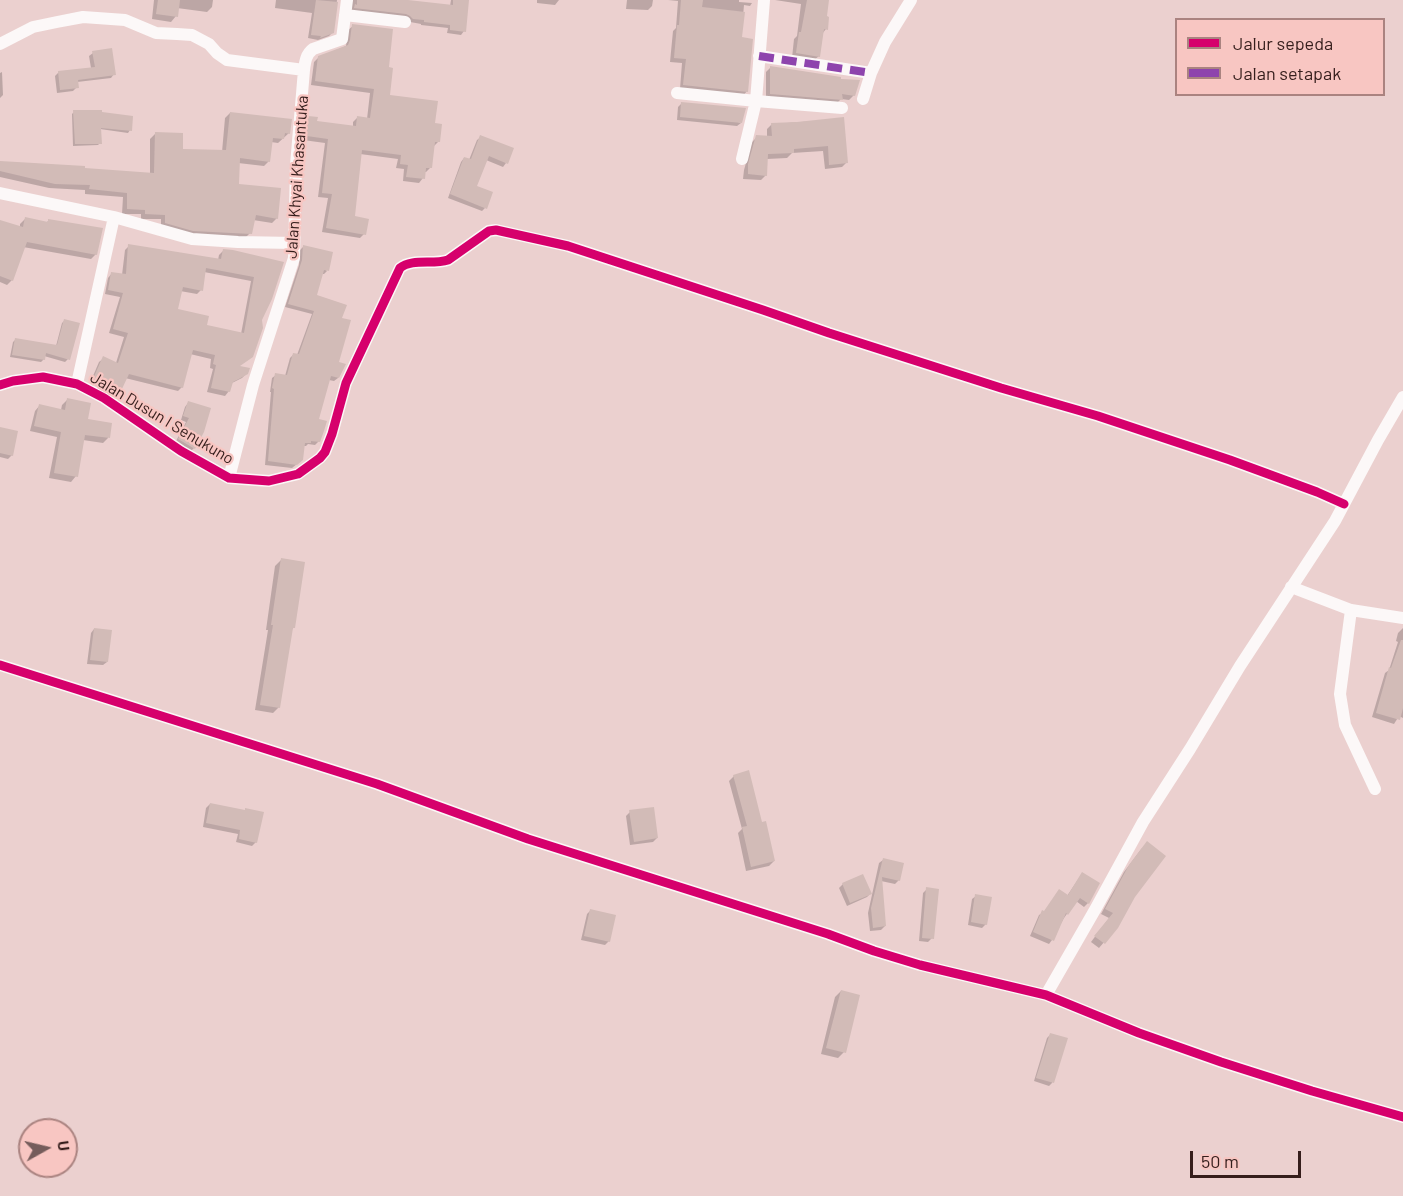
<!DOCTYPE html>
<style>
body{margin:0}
#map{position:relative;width:1403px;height:1196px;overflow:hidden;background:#ebd0cf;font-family:Barlow,sans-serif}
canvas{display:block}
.legend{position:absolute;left:1175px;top:18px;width:210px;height:78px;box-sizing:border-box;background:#f8c6c2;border:2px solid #aa8380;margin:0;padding:8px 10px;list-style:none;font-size:18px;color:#351e1c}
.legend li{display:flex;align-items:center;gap:12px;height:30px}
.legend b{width:30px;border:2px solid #aa8380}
.north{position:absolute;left:18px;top:1118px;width:60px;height:60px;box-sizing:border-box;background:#f8c6c2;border:2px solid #aa8380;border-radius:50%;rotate:82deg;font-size:16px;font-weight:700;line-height:24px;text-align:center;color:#351e1c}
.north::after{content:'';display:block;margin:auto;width:21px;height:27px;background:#755c5b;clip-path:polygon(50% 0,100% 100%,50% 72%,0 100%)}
.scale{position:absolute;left:1190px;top:1151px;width:111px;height:27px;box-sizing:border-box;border:3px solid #351e1c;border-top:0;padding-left:8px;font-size:18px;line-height:21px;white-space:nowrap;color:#351e1c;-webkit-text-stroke:4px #f8c6c2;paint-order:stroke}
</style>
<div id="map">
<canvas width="1403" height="1196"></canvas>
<ul class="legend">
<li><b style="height:8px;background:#d6006c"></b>Jalur sepeda</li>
<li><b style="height:8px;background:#8e44ad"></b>Jalan setapak</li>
</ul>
<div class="north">U</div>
<div class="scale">50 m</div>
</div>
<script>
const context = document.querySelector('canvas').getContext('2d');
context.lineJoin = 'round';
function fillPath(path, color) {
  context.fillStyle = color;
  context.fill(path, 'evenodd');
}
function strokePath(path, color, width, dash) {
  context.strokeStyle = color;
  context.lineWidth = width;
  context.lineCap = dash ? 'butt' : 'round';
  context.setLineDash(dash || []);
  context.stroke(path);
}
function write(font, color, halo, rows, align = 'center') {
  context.font = font + ' Barlow,sans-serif';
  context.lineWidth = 4.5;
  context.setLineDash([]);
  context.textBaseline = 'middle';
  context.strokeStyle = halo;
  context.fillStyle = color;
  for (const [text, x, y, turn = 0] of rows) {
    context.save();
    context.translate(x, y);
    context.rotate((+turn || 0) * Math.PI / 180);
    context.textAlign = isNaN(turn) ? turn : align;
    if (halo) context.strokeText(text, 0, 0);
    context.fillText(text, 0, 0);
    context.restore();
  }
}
fillPath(new Path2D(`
 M154,0h59l-1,7 -5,5 -30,-4 -1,8 -5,6 -19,-3z
 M276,0h61l-4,32 -4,4 -11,4 -10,-2 4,-25 -37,-5z
 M351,0h45l54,6 1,-6h17l-4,31 -3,4 -14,-2 1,-5 -27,-3v-1l-70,-13z
 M537,0h22l-4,5 -18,-2z
 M627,0h26l-1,6 -4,4 -22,-1z
 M668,0h71v2l13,1 -2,3 -6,-1 -3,34 6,52 -4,5 -63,-7 2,-26 -12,-1 3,-31 3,-3 2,-27z
 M775,0h52l-1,29 -4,5 -3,22 -6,5 -21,-3 2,-19 3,-3 4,-32z
 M353,26l34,42 1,29 46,27 4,18 -5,5 -2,20 -5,5h-2l-1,6 -4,5 -16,-2 1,-12 -8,-1 2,-9 -38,-5 -7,64 11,16 -4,4 -38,-6 6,-34 -10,-1 7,-54 -22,-3 2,-18 4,-4 7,4 37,5v-5l4,-4 10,1 3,-26 -59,-8 3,-23 5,-5 27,-11 2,-16z
 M93,53l21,21 -3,4 -34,4v5l-4,4 -16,2 -2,-17 4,-4 32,-4 -2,-12z
 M770,68l84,27 -5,5 -8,-1 -5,5 -70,-6v-26z
 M2,72l1,23 -3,3v-25z
 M682,103l59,20 -4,3 -60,-6 1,-13z
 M74,112l56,18 -2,3 -28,-4v14l-2,2 -25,1 -1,-32z
 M230,113l59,20 -11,10 -7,-1 -2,19 -5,5 -26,-3v22l39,33 -5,5 -19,-3 -3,13 -5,5 -57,-3 -27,-7v-9h-20v-5h-19l1,-17 -38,-3v-4l-36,-2 -49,-11v-15l84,8 66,4v-35l5,-5 26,16 41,2 3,-34z
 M843,119l4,43 -5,5 -17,2 -2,-18 -31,2 -5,5 -20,1 -1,16 -5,5 -18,-1 1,-9 8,-28 5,-5h10v-8l5,-5z
 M481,137l25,26 -3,4 -17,-7 -11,26 10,22 -3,3 -34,-13 13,-36 3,-4 5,2 8,-20z
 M25,219l21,4 3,-3 47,34 -5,5 -68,-12 -11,33 -5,5 -7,-3v-60l20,5v-3z
 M129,246l89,14 1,-5 4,-4 59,13 -44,103 9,6 -5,5 -10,5 -3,8 -4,5 -18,-4 6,-23 -3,-1 1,-9 -21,-5 -8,33 -4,4 -53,-13 -5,12 -4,4 -26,-11 9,-21 5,-4 12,5 8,-26 -15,-4 11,-36 -15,-3 3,-16 4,-5 10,2 3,-25zM204,272l47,9 -10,53 -36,-8 -29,-16 4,-19 17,3 4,-4z
 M303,247l24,24 -3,3h-3l-6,22 25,23 -3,44 1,15 -4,3 -5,-1 -12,41 2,20 -4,4 -7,-1 -2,2h-3l-6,18 -5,4 -27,-3 6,-73h-1l2,-14 4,-3 9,1 5,-18 4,-4 3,1 15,-41 -27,-7 14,-42 1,-15z
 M65,320l3,39 -3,3 -21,-6v3l-3,3 -31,-5 3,-15 3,-3 40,7 6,-23z
 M67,400l19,21 24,3 -2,14 -5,5 -20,-3 -7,36 -5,6 -22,-4 8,-41 -27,-6 5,-20 5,-6 21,5 1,-5z
 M188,403l14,28 -8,17 -4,4 -15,-9 11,-21 -5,-2 4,-13z
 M0,429l12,26 -4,4 -8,-2z
 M281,560l13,67 -3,4 -12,76 -6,6 -18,-3 13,-80h-2l9,-64z
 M1403,628v90l-4,-2 -5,8 -22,-7 13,-44 4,-3 9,-28 -2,-1 2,-8z
 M94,629l13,33 -4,3 -16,-1 4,-31z
 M734,776l27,48 13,37 -5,5 -23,5 -8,-38 4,-4 -13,-48z
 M210,804l46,38 -4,4 -16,-4 2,-8 -35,-7 3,-19z
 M630,812l27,26 -4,4 -23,3 -4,-29z
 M1142,848l-8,48 -17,31 -18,21 -8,-6 18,-24 -8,-4 23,-42z
 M883,860l16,20 -4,4 -14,-3 4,45 -4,4 -11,1 -2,-18 11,-50z
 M1079,878l9,25 -4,4 -8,-6 -12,17 -12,22 -3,4 -19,-8 9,-21 28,-19z
 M843,884l27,10 -3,3 -20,9 -8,-18z
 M927,889l5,49 -4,4 -9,-1 4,-48z
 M976,896l10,28 -4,4 -14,-3 4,-26z
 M591,910l18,31 -4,4 -24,-5 6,-26z
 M841,991l3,61 -6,6 -17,-4 14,-57z
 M1051,1034l15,5 -14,44 -3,3 -15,-5 13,-43z`), '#0003');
fillPath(new Path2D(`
 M158,0h22l-2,17 -22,-3z
 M316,0l22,2 -4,31 -14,5 1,-2 -10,-1z
 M357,0h51l45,5v-5h16l-3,32 -16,-2v-5l-26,-3v-2l-11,-1 -3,-3 -4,-2 -52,-6 1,-4 2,1z
 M681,0h22l-1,7 43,5 -3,25 11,2 -5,53 -65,-7 3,-26 -12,-1 3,-33h2z
 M807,0h22l-2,16 2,1 -1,13 -4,-1 -4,28 -24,-4 3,-21h2z
 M352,24l41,5 -4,38 4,1 -3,27 48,6 -3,22 7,1 -2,18h-5l-3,26h-6l-1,11 -19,-2 2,-12 -8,-1 1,-9 -39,-5 -7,66 14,3 -3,16 -40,-7 6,-34 -10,-1 6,-54 -21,-3 1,-20 10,1 -1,4 39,5 1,-10 13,2 4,-29 -59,-8 3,-25 30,-11 2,-5z
 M112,48l4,27 -38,5 1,8 -19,2 -2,-19 37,-4 -3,-16z
 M770,66l71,11v2l19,1 -5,16 -13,-2 1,6 -73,-6z
 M681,102l65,6 -4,15 -62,-6z
 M73,110h29v2l31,4 -1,15 -31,-3 1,16h-27z
 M230,112l62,7 -2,15 -5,-1 -1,6 -11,-1 -3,24 -30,-4 -1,26 42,4 -3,31 -22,-4 -4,19 -59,-3 -28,-8v-8l-20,-1v-4l-18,-1v-16l-38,-4 1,-4 -35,-1 -55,-13v-10l85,5v2l69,5 1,-41 28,1v16l43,1z
 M844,117l4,46 -19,2 -1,-19 -34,3v4l-26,1 -1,22 -19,-2v-10l8,-29 16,1 -1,-13 26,-1z
 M480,135l34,13 -6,16 -19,-8 -12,30 16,6 -6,17 -37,-15 14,-37 7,2z
 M25,217l23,5v-3l55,9 -6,27 -70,-13 -14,39 -13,-5v-56l23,7z
 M128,244l93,15 2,-10 10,1 51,12 -12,37 -10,21 1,8 -10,29 -13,9 10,2 -2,6 -15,8 -3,10 -19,-4 5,-23 -3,-1 2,-9 -22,-5 -10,38 -54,-14 -8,17 -28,-12 10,-23 15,7 10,-30 -15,-4 10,-36 -15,-3 3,-18 15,2zM206,268l48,9 -10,56 -37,-8 2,-9 -31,-7 5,-22 20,4z
 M303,245l30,7 -4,19 -5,-1 -7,25 30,10 -5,13 9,2 -12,42 7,2 -7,14 -8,-2 -12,43 8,2 -3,10 -4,11 -9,-1v2h-6l-2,17 -6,5 -29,-4 6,-72 -2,-1 3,-15 12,2 6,-22 6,1 15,-43 -26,-7 14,-44z
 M64,319l16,4 -10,37 -24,-7 -1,7 -33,-5 3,-17 42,7z
 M67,398l24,5 -3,16 24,4 -2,15 -25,-3 -7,42 -24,-4 7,-41 -27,-6 5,-22 26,6z
 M188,401l23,7 -7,24 -9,17 -17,-10 11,-21 -6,-2z
 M0,427l18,4 -5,25 -13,-3z
 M281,558l24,4 -10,66h-2l-13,80 -20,-3 13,-80h-2z
 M94,628l18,2 -4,32 -18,-2z
 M1401,640h2v68l-3,12 -24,-7 13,-46 2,1z
 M749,770l13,52 4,-1 9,40 -24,6 -9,-40 5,-1 -14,-51z
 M210,803l35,7v-2l19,4 -7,31 -18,-4 1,-9 -34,-7z
 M654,807l4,31 -24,4 -5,-32z
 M1147,841l19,15 -31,41 -17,31 -13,16 -11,-8 19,-23 -8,-4 24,-44z
 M883,858l21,5 -4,18 -18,-4 4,49 -13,2 -2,-20z
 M1082,872l18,11 -11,21 -9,-6 -12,17 -2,-2 -12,28 -21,-9 9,-22 2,1 15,-22 9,6z
 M863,874l9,20 -22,9 -8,-20z
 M926,887l13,2 -5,50 -12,-1z
 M975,894l17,3 -5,28 -16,-3z
 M590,909l26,6 -6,27 -26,-6z
 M841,990l19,5 -14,58 -20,-5z
 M1050,1033l18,5 -14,45 -18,-5z`), '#d2bbb7');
strokePath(new Path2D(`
 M764,0l-8,101 86,7
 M345,15l60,7
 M0,44l33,-17 24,-5 26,-5 42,3 31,13 21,1 15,1 17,9 8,9 10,7 77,10
 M759,56l112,17
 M677,93l79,8 -14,58
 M863,99l8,-26 14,-31 26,-42
 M0,193l114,24 78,22 46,3 56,1
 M77,384l37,-167
 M0,385l13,-4 30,-4 34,7 27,14 77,53 48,27 40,3 29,-7 22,-16 5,-6 7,-18 14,-51 54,-115c12,-10 33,-3 48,-8l41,-29 7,-1 72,16 195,64 66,23 172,55 97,28 132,44 87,32 27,12
 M229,478l24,-93 41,-127 2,-93 8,-95c1,-8 2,-16 9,-21l29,-10 5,-39
 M1291,587l60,23 52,8
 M1351,610l-11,84 5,31 30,64
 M0,665l377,119 151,55 300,95 46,17 46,14 126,30 93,38 82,29 91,29 91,26
 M1046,995l50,-87 47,-86 47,-73 50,-83 95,-145 43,-81 25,-43`), '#fcf8f8', 12);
strokePath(new Path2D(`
 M759,56l112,17`), '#8e44ad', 8, [15, 8]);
strokePath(new Path2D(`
 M0,385l13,-4 30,-4 34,7 27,14 77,53 48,27 40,3 29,-7 22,-16 5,-6 7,-18 14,-51 54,-115c12,-10 33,-3 48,-8l41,-29 7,-1 72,16 195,64 66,23 172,55 97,28 132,44 87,32 27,12
 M0,665l377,119 151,55 300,95 46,17 46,14 126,30 93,38 82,29 91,29 91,26`), '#d6006c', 9);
write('16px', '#351e1c', '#f8c6c2', [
 ["Jalan Khyai Khasantuka",297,177,-86],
 ["Jalan Dusun I Senukuno",162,418,31]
]);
</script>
